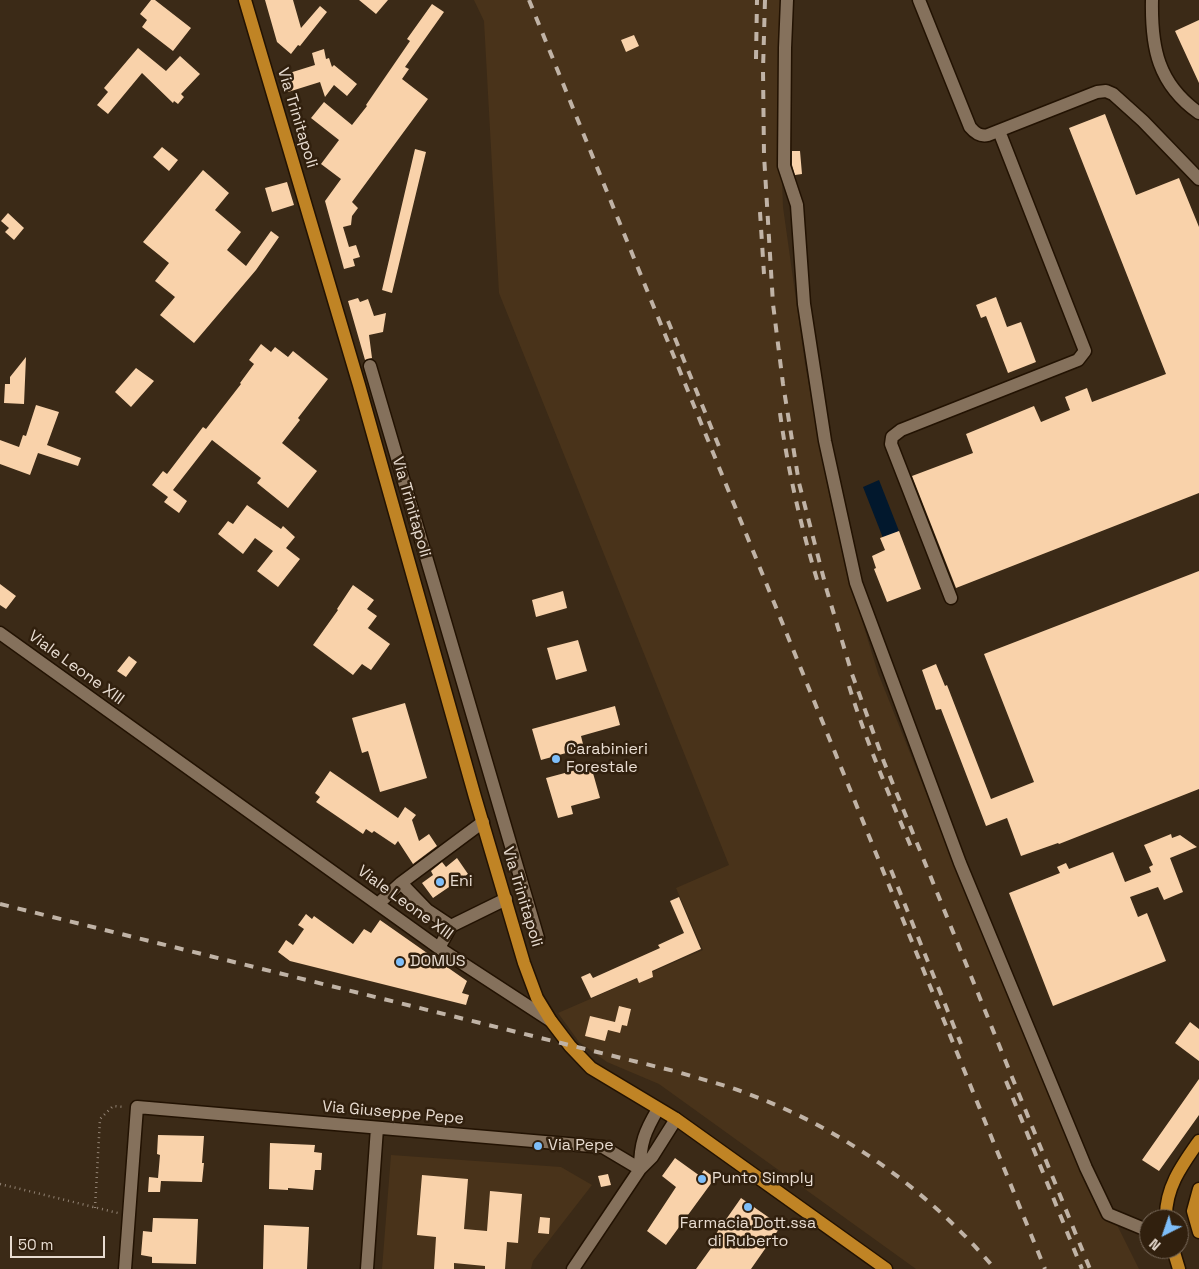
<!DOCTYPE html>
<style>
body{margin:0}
#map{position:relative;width:1199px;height:1269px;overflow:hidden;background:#3b2a17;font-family:"Space Grotesk",sans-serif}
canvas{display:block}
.north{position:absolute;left:1139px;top:1209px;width:50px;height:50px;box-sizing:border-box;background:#31200e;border:1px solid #7a6b5c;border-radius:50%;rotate:221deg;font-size:14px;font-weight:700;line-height:20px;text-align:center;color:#e8dcd1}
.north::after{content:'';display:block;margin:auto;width:18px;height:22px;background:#7ebef9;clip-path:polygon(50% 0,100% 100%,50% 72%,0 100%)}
.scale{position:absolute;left:10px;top:1236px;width:95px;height:22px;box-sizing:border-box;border:2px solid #e8dcd1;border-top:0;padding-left:6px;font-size:15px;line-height:18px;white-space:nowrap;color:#e8dcd1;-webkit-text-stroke:4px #31200e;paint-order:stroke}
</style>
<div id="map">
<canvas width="1199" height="1269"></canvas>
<div class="north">N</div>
<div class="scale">50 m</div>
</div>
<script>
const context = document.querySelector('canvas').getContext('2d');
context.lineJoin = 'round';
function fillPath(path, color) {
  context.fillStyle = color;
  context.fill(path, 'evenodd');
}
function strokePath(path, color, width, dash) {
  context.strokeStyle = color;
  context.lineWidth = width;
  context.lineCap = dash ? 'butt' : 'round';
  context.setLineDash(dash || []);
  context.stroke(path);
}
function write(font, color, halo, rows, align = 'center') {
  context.font = font + ' "Space Grotesk",sans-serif';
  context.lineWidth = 5;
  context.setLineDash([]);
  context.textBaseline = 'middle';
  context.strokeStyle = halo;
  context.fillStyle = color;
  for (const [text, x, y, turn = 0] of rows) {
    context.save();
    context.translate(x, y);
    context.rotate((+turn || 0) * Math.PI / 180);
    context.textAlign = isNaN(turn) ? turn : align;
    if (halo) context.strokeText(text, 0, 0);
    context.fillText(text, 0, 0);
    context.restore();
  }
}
fillPath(new Path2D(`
 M474,0h307l-3,66 5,141 22,157 24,130 20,84 29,95 111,277 85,199 35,60 30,60h-223l-257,-185 -52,-22 -28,-20 -21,-29 145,-63 -27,-62 53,-23 -230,-572 -15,-272z
 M391,1155l170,12 31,18 -59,76 -2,8h-149z`), '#49331a');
fillPath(new Path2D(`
 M879,480l20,51 -16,7 -20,-51z`), '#02182d');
fillPath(new Path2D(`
 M151,0h4l36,28 -18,23 -31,-24 5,-7 -7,-6z
 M265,0h28l8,28 19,-22 7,6 -27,34 -2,-1 -7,9 -14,-12z
 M359,0h29l-12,14z
 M432,4l12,8 -39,55 4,2 -7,10 26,20 -76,103 6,6 -6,8 -1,9 -8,2 6,20 7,-2 4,12 -7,2 2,7 -11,3 -19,-68 16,-22 -20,-15 18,-24 -28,-22 13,-16 28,23 15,-19 -1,-1 44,-64 -3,-2z
 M1199,20v63l-24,-52z
 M634,35l5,11 -13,6 -5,-12z
 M138,48l28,23 14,-15 20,18 -19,20 3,3 -6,7 -4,-3 -1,2 -31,-30 -34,41 -11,-9 11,-13 -4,-4z
 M324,49l2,10 3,-1 3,9 2,-2 23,19 -10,12 -13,-11 -9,12 -5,-15 -32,10 -5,-17 32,-10 -3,-12z
 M1105,114l31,81 43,-17 20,49v266l-243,95 -44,-112 61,-23 -7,-19 68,-28 7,16 29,-12 -5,-13 22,-9 5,14 74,-28 -97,-246z
 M162,147l16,13 -9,11 -16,-14z
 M415,149l11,3 -34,141 -10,-3z
 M792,151h8l2,23 -7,1 -3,-10z
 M203,170l26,23 -14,17 26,22 -14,18 19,16 25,-35 8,6 -23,33 -62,73 -34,-28 15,-18 -20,-16 14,-18 -26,-21z
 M287,182l7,23 -22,7 -7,-24z
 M8,213l16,15 -10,12 -9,-8 4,-4 -8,-7z
 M996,297l11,30 14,-5 15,40 -28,11 -22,-57 -5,2 -5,-13z
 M358,298l2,4 8,-3 6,17 12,-3 -3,19 -14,3 3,23 -7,2 -17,-59z
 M261,344l10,8 4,-5 13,10 5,-6 35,28 -30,39 2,2 -18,23 35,28 -29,37 -31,-25 4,-5 -49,-38 -39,50 14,11 -8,12 -15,-11 4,-5 -16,-12 11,-14 4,3 36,-47 3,2 35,-45 -1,-1 14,-19 -5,-4z
 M26,357l-2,47 -20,-1 1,-19h5v-7z
 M136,368l18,13 -23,26 -16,-15z
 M36,405l23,7 -12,33 34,13 -3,8 -40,-13 -8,22 -30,-11v-24l19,7 4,-12 3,1z
 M247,505l34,24 2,-3 12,11 -9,11 14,11 -22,28 -21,-16 16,-20 -18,-13 -12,16 -25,-20 10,-13 5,3z
 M899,531l22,58 -34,13 -13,-33 2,-1 -4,-12 13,-6 -5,-12z
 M1199,571v218l-140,55 -1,-1 -37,13 -14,-38 -21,8 -45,-117 -5,1 -14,-40 14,-6 9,22 2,-1 44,114 43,-17 -50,-128z
 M0,584l16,12 -10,13 -6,-4z
 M353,585l21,15 -7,9 10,7 -9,12 22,16 -19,26 -9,-6 -9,11 -40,-30 25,-35 -1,-1z
 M563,591l4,17 -31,9 -4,-17z
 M578,640l9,31 -31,9 -9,-32z
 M129,656l8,6 -11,15 -9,-6z
 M405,703l22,75 -47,14 -12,-41 -6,2 -10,-35z
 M615,706l5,19 -39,11 3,12 -43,12 -9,-31z
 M591,766l9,32 -29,8 2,8 -15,4 -12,-40z
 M330,771l68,47 7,-11 11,8 -4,5 7,21 10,-7 8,12 -24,18 -15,-23 -3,4 -21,-14 -2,2 -6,-4 -3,5 -47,-32 4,-5 -5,-4z
 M1171,834l1,4 8,-3 17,12 -27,11 13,34 -19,8 -6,-13 -28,10 8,20 9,-4 19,48 -113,45 -44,-113 51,-20 -3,-6 9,-4 3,6 44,-17 12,30 26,-10 -2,-5 4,-2 -9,-20z
 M457,858l11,16 -35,24 -11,-15 11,-8 -2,-4 11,-9 4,5z
 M679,897l22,52 -49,22 1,6 -14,6 -2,-5 -46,20 -10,-21 9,-4 3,5 67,-30 -2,-3 26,-12 -14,-32z
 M306,914l6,5 2,-3 39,28 11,-15 7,4 9,-13 87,61 -5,12 7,2 -3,10 -176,-44 -12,-9 8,-12 7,5 11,-16 -6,-4z
 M619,1006l12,3 -4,17 -5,-1 -2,8 -12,-3 -3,11 -20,-5 5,-20 25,6z
 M1190,1022l9,7v32l-24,-18z
 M1199,1079v36l-40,56 -17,-11z
 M158,1135l46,1 -2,27h2l-2,19 -41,-1 -1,11h-12l1,-15 9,1 2,-23 -3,-1z
 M270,1143l45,2 -1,7 8,1 -1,17h-6l-2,20 -25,-2v2l-19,-1z
 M675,1158l25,18 4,-6 11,8 -49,67 -19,-14 29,-44 -14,-11z
 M608,1174l3,11 -10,2 -3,-11z
 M422,1175l46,4 -4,50 23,2 3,-40 32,3 -4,49 -11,-1 -2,27h-20v-3l-31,-3v6h-20l2,-32 -19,-2z
 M741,1198l40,28 -30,43h-55l21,-29 -4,-2z
 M540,1217l10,1 -1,16 -11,-1z
 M153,1218l45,1 -2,45 -44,-1v-6l-11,-2 2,-24 9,1z
 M264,1225l45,2 -2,42h-44z`), '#f9d2aa');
const minor = new Path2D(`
 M787,0l-2,48 -1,118 13,39 7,99 21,137 31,142 104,280 126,305 22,46 41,17
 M919,0l51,127c5,6 10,10 18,8l109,-43 9,-1 7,3 30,27 56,58
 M1152,0c-1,48 6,84 47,113
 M370,366l168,572
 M951,598l-60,-154 1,-7 9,-7 177,-70 7,-9 -86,-220
 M0,633l439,315 112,73
 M401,883l26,27 24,16
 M378,904l23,-21 82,-61
 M439,948l12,-22 55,-27
 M640,1169c0,-26 5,-38 18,-60
 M125,1269l12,-162 466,40 37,22
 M367,1269l10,-141
 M573,1269l67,-100 12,-12 24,-38`);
const major = new Path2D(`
 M245,0l114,385 116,412 49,166 13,35 14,23 19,25 21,22 85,51 210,150
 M1199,1189l-6,22 6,21
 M1166,1219c-1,-31 16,-54 33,-78
 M1173,1249l6,20`);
strokePath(minor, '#221202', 15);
strokePath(major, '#221202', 15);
strokePath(new Path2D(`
 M0,1184l118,29
 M95,1208l5,-89 13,-13 12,1`), '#918273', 2.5, [1, 4]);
strokePath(minor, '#85715c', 12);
strokePath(major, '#c08425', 12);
strokePath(new Path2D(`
 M529,0l516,1269
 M765,0l-2,70 1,85 9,149 10,80 16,99 28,108 25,83 32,88 206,507
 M756,59l1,-59
 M760,212l4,62
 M668,321l52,128
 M780,413c8,58 21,114 38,170
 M849,686c17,55 40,108 62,161
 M891,870l70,174
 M0,904l678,168c22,7 44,12 65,20 98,35 185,98 252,177
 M1006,1081l76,188`), '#c0b3a6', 4, [9, 9]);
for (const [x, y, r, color] of [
 [556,759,5,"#7ebef9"],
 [440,882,5,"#7ebef9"],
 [400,962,5,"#7ebef9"],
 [538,1146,5,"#7ebef9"],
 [702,1179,5,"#7ebef9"],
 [748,1207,5,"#7ebef9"]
]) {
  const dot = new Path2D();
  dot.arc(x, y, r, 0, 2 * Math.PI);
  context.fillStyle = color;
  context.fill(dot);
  strokePath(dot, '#31200e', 2);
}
write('16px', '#e8dcd1', '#31200e', [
 ["Via Trinitapoli",297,118,73],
 ["Via Trinitapoli",411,507,74],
 ["Viale Leone XIII",76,668,36],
 ["Via Trinitapoli",522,897,73],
 ["Viale Leone XIII",405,903,36],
 ["Via Giuseppe Pepe",393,1113,5]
]);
write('16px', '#e8dcd1', '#31200e', [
 ["Carabinieri",566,750],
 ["Forestale",566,768],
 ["Eni",450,882],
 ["DOMUS",410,962],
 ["Via Pepe",548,1146],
 ["Punto Simply",712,1179],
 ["Farmacia Dott.ssa",748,1224,"center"],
 ["di Ruberto",748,1242,"center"]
], 'left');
</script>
